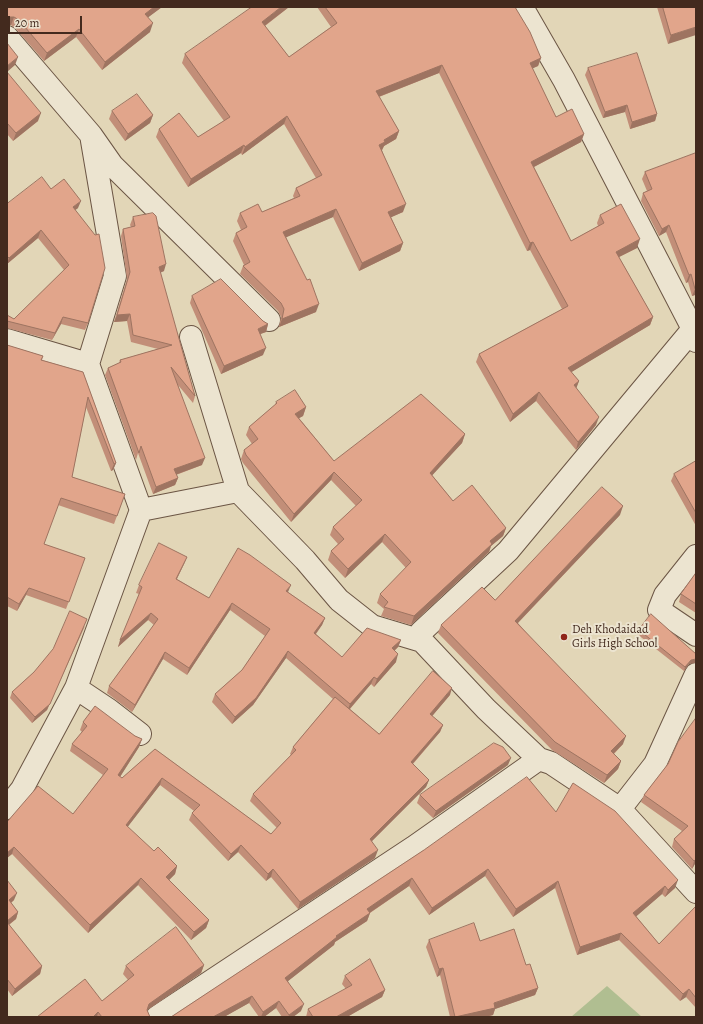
<!DOCTYPE html>
<style>
body{margin:0}
#map{position:relative;width:703px;height:1024px;overflow:hidden;background:#e2d6b7;font-family:Alegreya,serif}
canvas{display:block}
.frame{position:absolute;inset:0;border:8px solid #432a1e;pointer-events:none}
.scale{position:absolute;left:8px;top:16px;width:74px;height:18px;box-sizing:border-box;border:2px solid #432a1e;border-top:0;padding-left:5px;font-size:12px;line-height:14px;white-space:nowrap;color:#432a1e;-webkit-text-stroke:3px #ece4d0;paint-order:stroke}
</style>
<div id="map">
<canvas width="703" height="1024"></canvas>
<div class="frame"></div>
<div class="scale">20 m</div>
</div>
<script>
const context = document.querySelector('canvas').getContext('2d');
context.lineJoin = 'round';
function fillPath(path, color) {
  context.fillStyle = color;
  context.fill(path, 'evenodd');
}
function strokePath(path, color, width, dash) {
  context.strokeStyle = color;
  context.lineWidth = width;
  context.lineCap = dash ? 'butt' : 'round';
  context.setLineDash(dash || []);
  context.stroke(path);
}
function write(font, color, halo, rows, align = 'center') {
  context.font = font + ' Alegreya,serif';
  context.lineWidth = 4;
  context.setLineDash([]);
  context.textBaseline = 'middle';
  context.strokeStyle = halo;
  context.fillStyle = color;
  for (const [text, x, y, turn = 0] of rows) {
    context.save();
    context.translate(x, y);
    context.rotate((+turn || 0) * Math.PI / 180);
    context.textAlign = isNaN(turn) ? turn : align;
    if (halo) context.strokeText(text, 0, 0);
    context.fillText(text, 0, 0);
    context.restore();
  }
}
fillPath(new Path2D(`
 M607,986l35,31h-71z`), '#b0be91');
const minor = new Path2D(`
 M522,7l42,73 129,249 3,12
 M7,37l84,98 21,30 157,155
 M191,337l47,154
 M7,340l81,24
 M141,510l97,-19 67,69 34,40 33,26 50,15 64,68 53,50 12,4 69,46 76,83
 M696,556l-31,39 -6,15 37,25
 M422,641l-1,-9 87,-81 185,-222
 M76,688l33,22 31,24
 M7,808l15,-19 54,-101 65,-178 -53,-146 27,-88 -24,-141
 M620,809l35,-45 41,-90
 M157,1017l257,-170 125,-88`);
strokePath(minor, '#6b5544', 24);
strokePath(minor, '#ece4d0', 22);
fillPath(new Path2D(`
 M7,7h155l-14,10 2,15 -48,38 -26,-33 -32,24 -28,-32 -5,-4h-4z
 M289,7l-24,19 24,31 42,-30 -14,-20h198l26,51 -3,8 -6,2 24,49 28,17 -3,8 -47,25 37,74 27,-15 -1,-3 3,-8 37,33 -18,9 34,60 -3,8 -79,47 8,9 -3,7 20,37 -20,25 -40,-49 -26,21 -34,-60 3,-8 83,-45 -32,-59 -3,1 -88,-178 -60,24 20,34 -3,8 -12,7 -2,4 21,62 -12,5 12,26 -3,8 -41,20 -26,-54 -47,20 30,75 -37,15 2,-10 -3,-6 -38,-37 3,-8 1,-1 -11,-24 3,-8 5,-3 -4,-9 3,-8 22,-1 32,-14 -1,-2 3,-8 20,-10 -32,-54 -42,31 -1,-2 -53,34 -32,-50 3,-8 39,8 26,-16 -42,-58 3,-9z
 M657,7h39l-28,37z
 M588,68l69,46 -2,7 -25,8 -5,-17 -22,6 -18,-43z
 M7,72l31,49 -25,20 -6,-7z
 M112,111l41,4 -3,8 -25,18 -16,-22z
 M696,153v145l-1,-3 -3,1 -4,-14 -2,1 -20,-51 -7,4 -18,-35 2,-8 4,-2 -5,-12 3,-7z
 M51,189l27,19 -3,2 13,113 -3,7 -24,-6 -9,16 -45,-12v-13l7,4 50,-49 -26,-32 -31,26v-60z
 M133,217l31,54 -4,2 35,123 -2,7 -15,-18 24,80 -26,10 2,3 -3,7 -22,9 -15,-41 -2,7 -31,-85 3,-7 11,-5 1,-3 38,-11 -27,-7 -4,-21 -13,1 13,-43 -6,-43 2,-7 8,-2 -1,-2z
 M192,296l71,25 5,3 -2,8 -6,2 3,21 -42,19 -31,-71z
 M7,345l36,11 -1,4 41,12 33,91 -3,7 -2,1 -25,-64 -14,70 53,17 -11,30 -56,-19 -14,39 41,14 -19,51 -40,-14 -9,16 -10,-5z
 M276,402l30,5 -3,9 -4,2 35,43 131,-27 -3,9 -30,32 21,26 53,27 -3,8 -12,10 -2,6 -78,73 -30,-9 3,-7 -7,-6 3,-9 26,-26 -24,-26 -37,36 -17,-18 3,-9 7,-7 -8,-9 3,-8 23,-21 -25,-26 -40,42 -48,-59 -2,-4 3,-9 8,-6 -6,-9 3,-8 26,-22z
 M696,461v65l-25,-45 3,-7z
 M620,515l-102,108 105,121 -9,10 7,7 -3,8 -14,14 -52,-33 -114,-117 3,-8 54,-25z
 M187,557l-3,7 -7,15 32,19 79,-6 37,26 -3,7 -6,9 26,23 59,-17 -3,7 -4,4 2,11 -22,25 -3,-3 -21,25 29,25 71,-39 -18,21 11,9 -3,7 -27,32 16,16 -3,7 -54,54 3,17 -77,51 -27,-32 -5,4 -28,-29 -10,9 -39,-41 3,-7 2,-2 -34,-26 -33,42 27,24 23,15 -2,8 -6,6 40,40 -3,8 -15,12 -53,-55 -50,48 -76,-79 -5,4v-36l66,-8 30,-39 -33,-24 2,-7 10,-12 -2,-2 3,-8 52,14 7,3 -3,8 -19,30 2,1 33,-29 116,85 6,-6 -27,-27 3,-7 38,-39 -1,-1 3,-7 40,-48 -47,-41 -33,47 -21,19 -20,-22 3,-8 27,-24 23,-34 -35,-26 -43,65 -24,-16 -31,53 -25,-19 2,-7 45,-61 -6,-5 -30,27 21,-53 -3,-1 3,-8z
 M696,573v40l-17,-11 2,-8z
 M85,626l-38,84 -15,13 -22,-25 2,-6z
 M639,630l50,34 -5,7 -47,-37z
 M696,718v144l-4,7 -20,-22 2,-8 8,-8 -41,-29 3,-7 24,-31z
 M508,765l-75,53 -16,-15 3,-8z
 M556,812l119,76 -10,9 -3,-3 -26,22 23,28 37,-38v102l-10,-11 -6,4 -61,-61 -42,15 -22,-67 -42,29 -28,-41 -56,39 -20,-29 -39,27 -3,8 -32,21 -1,3 -46,36 13,30 -8,6h-11l-6,-9 -12,9h-5l-10,-14 -25,14h-53l253,-167z
 M7,880l7,20 -3,3 7,9 -2,7 -7,6 33,41 -2,8 -28,22 -5,-7z
 M429,940l51,1 46,24 12,23 -3,7 -40,14 -2,6 -8,2h-35l-10,-42 -3,2 -11,-30z
 M204,965l-3,8 -54,37 3,7h-113l65,-16 26,-21 -5,-6 3,-8z
 M345,976l40,14 -3,7 -35,20h-41l2,-8 38,-20 -4,-5z`), '#c28e78');
fillPath(new Path2D(`
 M154,7h8l-20,15 3,-8z
 M281,7h8l-30,23 3,-8z
 M7,17h7l-3,8h-4z
 M153,23l-3,9 -48,38 3,-8z
 M696,27v8l-28,9 3,-9z
 M79,29l-3,8 -32,24 3,-8z
 M18,57l-3,8 -8,7v-6z
 M541,58l-3,8 -11,5 3,-8z
 M442,65l-3,8 -66,26 3,-8z
 M627,105l-2,7 -22,6 2,-6z
 M41,113l-3,8 -25,20 3,-8z
 M657,114l-2,7 -25,8 2,-7z
 M153,115l-3,8 -25,18 3,-7z
 M287,116l-3,8 -42,31 3,-8z
 M399,131l-3,8 -12,7 -2,4 -6,3 3,-8 5,-5z
 M584,134l-3,8 -53,28 3,-8z
 M244,145l-3,8 -53,34 3,-8z
 M81,201l-3,7 -8,6 3,-7z
 M406,204l-3,8 -18,8 3,-8z
 M336,209l-3,8 -53,23 3,-8z
 M669,225l-3,7 -7,4 3,-7z
 M41,230l-3,8 -31,26 2,-6z
 M640,239l-3,9 -24,12 3,-8z
 M533,242l-3,8 -3,1 3,-8z
 M403,243l-3,8 -41,20 3,-8z
 M166,264l-2,7 -8,3 3,-7z
 M691,274l-3,8 -2,1 3,-8z
 M696,288v5l-1,2 -3,1 3,-7z
 M319,304l-3,8 -37,15 3,-8z
 M130,314l-3,7 -13,1 3,-7z
 M63,317l-2,7 -9,16 3,-7z
 M653,317l-3,8 -85,51 3,-8z
 M268,324l-2,8 -11,4 3,-7z
 M266,348l-3,7 -42,19 3,-8z
 M579,381l-3,8 -2,-4z
 M539,392l-3,9 -26,21 3,-8z
 M306,407l-3,9 -11,6 3,-8z
 M599,417l-3,8 -20,25 2,-8z
 M465,434l-3,9 -35,38 3,-8z
 M205,458l-3,7 -30,11 2,-7z
 M116,463l-3,7 -2,1 3,-7z
 M334,472l-3,8 -40,42 3,-8z
 M178,478l-3,7 -22,9 3,-7z
 M623,506l-3,9 -108,114 3,-8z
 M506,528l-3,8 -12,10 -2,6 -78,73 3,-9 76,-75z
 M385,534l-3,8 -37,36 3,-9z
 M187,557l-3,7 -11,22 3,-7z
 M291,585l-3,7 -5,6 3,-7z
 M29,588l-3,7 -9,16 2,-7z
 M232,603l-2,7 -43,65 2,-7z
 M151,613l-3,7 -30,27 2,-7z
 M325,618l-3,7 -11,15 3,-7z
 M87,619l-40,91 -15,13 3,-6z
 M401,640l-3,7 -9,9 3,-8z
 M288,651l-2,7 -33,47 -21,19 3,-7z
 M165,652l-2,7 -31,53 3,-7z
 M398,654l-2,8 -22,25 3,-8z
 M696,659v4l-7,1 -5,7 1,-4 6,-7z
 M374,677l-3,7 -24,28 3,-8z
 M452,688l-2,7 -22,26 2,-7z
 M443,725l-3,7 -32,37 3,-7z
 M626,736l-3,8 -15,15 3,-8z
 M142,739l-3,8 -23,36 2,-8z
 M511,758l-3,7 -75,53 3,-7z
 M621,761l-3,8 -14,14 3,-8z
 M162,778l-2,7 -37,48 3,-8z
 M429,780l-3,7 -59,59 3,-7z
 M241,845l-3,7 -10,9 3,-7z
 M14,847l-2,7 -5,4v-5z
 M378,850l-3,8 -77,51 2,-7z
 M696,859v3l-4,7 2,-8z
 M177,866l-2,8 -11,11 2,-8z
 M273,869l-2,8 -5,4 2,-7z
 M488,869l-3,7 -56,39 3,-7z
 M141,878l-3,7 -50,48 2,-8z
 M412,878l-3,8 -44,30 2,-7z
 M678,880l-3,8 -10,9 3,-7z
 M558,881l-3,7 -42,29 3,-8z
 M665,886l-3,8 -31,27 2,-8z
 M17,893l-3,7 -7,6 2,-6z
 M18,912l-2,7 -9,7v-5z
 M370,913l-3,8 -32,21 -1,3 -51,40 2,-7 51,-42z
 M209,920l-3,8 -15,12 3,-8z
 M621,933l-2,7 -42,15 3,-8z
 M204,965l-3,8 -55,38 3,-7z
 M42,966l-2,8 -28,22 3,-7z
 M443,968l-3,7 -3,2 2,-8z
 M538,988l-3,7 -40,14 -2,6 -8,2h-30z
 M689,989l-3,8 -6,4 3,-7z
 M385,990l-3,7 -35,20h-11z
 M252,996l-3,7 -25,14h-11z
 M279,1001l-3,7 -12,9h-3l2,-5z
 M304,1004l-3,7 -8,6h-5l1,-2z
 M98,1012l-1,5h-4z`), '#9e7461');
const building = new Path2D(`
 M7,7h147l-9,7 8,9 -48,39 -26,-33 -32,24 -28,-33 -5,-3h-7z
 M252,7h29l-19,15 27,35 48,-34 -12,-16h190l15,25 11,26 -11,5 26,54 16,-8 12,25 -53,28 40,79 33,-18 -4,-8 21,-11 19,35 -24,13 37,65 -85,51 11,13 -5,4 25,32 -21,25 -39,-50 -26,22 -34,-60 89,-48 -35,-64 -3,1 -88,-178 -66,26 23,40 -15,9 1,2 -6,3 27,59 -18,8 15,31 -41,20 -26,-54 -53,23 24,48 3,-1 9,25 -37,15 2,-10 -3,-6 -38,-37 7,-4 -14,-29 11,-6 -7,-14 18,-9 4,8 38,-16 -4,-8 26,-13 -35,-59 -42,31 -1,-2 -53,34 -32,-50 20,-16 19,24 32,-20 -45,-63z
 M663,7h33v20l-25,8z
 M7,43l11,14 -11,9z
 M637,53l20,61 -25,8 -5,-17 -22,7 -17,-44z
 M7,72l34,41 -25,20 -9,-10z
 M137,94l16,21 -25,19 -16,-23z
 M696,153v135l-1,1 -4,-15 -2,1 -20,-50 -7,4 -19,-36 9,-4 -7,-17z
 M42,177l9,12 13,-10 17,22 -8,6 22,28 4,-1 6,34 -17,55 -25,-6 -8,16 -48,-12v-6l7,4 55,-54 -28,-35 -32,28 -2,-2v-52z
 M153,213l3,3 10,48 -7,3 36,129 -24,-29 34,91 -31,11 4,9 -22,9 -15,-41 -2,7 -31,-85 13,-6 -1,-2 52,-15 -39,-10 -3,-21 -13,1 13,-43 -7,-43 12,-3 -2,-9z
 M221,279l42,42 5,3 -10,5 8,19 -42,18 -32,-70z
 M7,345l36,11 -2,4 42,12 33,91 -2,1 -26,-67 -16,80 53,17 -8,22 -56,-18 -17,46 41,14 -16,44 -40,-14 -10,16 -12,-7z
 M295,390l11,17 -11,7 39,47 87,-67 44,40 -35,39 23,28 19,-16 34,43 -16,13 2,3 -78,72 -30,-9 4,-5 -8,-8 31,-32 -26,-28 -37,35 -17,-18 13,-12 -11,-12 29,-27 -28,-28 -40,42 -48,-59 -2,-5 14,-11 -9,-12 28,-24 -1,-1z
 M696,461v52l-22,-39z
 M602,487l21,19 -108,115 111,115 -15,15 10,10 -14,14 -52,-33 -114,-117 41,-38 13,13z
 M159,543l28,14 -11,22 33,19 29,-50 12,7 41,30 -5,6 39,27 -11,15 28,24 25,-29 34,12 -9,8 6,6 -21,25 -3,-2 -24,27 -62,-53 -32,47 -21,19 -20,-23 27,-24 28,-41 -38,-26 -43,65 -24,-16 -30,53 -26,-19 49,-67 -7,-6 -31,27 22,-53 -3,-2z
 M696,573v31l-15,-10z
 M70,611l17,8 -37,85 -15,13 -23,-25 22,-20 19,-23z
 M651,614l45,40v5l-5,1 -6,7 -46,-37z
 M433,671l19,17 -22,26 13,11 -32,37 18,18 -59,59 8,11 -78,52 -27,-33 -5,5 -27,-29 -10,9 -39,-41 8,-8 -38,-27 -36,47 28,26 4,-4 19,19 -11,11 43,43 -15,12 -53,-54 -51,47 -76,-78 -7,6v-31l31,-36 35,28 35,-45 -36,-25 15,-18 -4,-4 12,-16 40,30 7,3 -24,36 4,3 33,-29 116,85 10,-11 -28,-29 43,-44 -3,-3 42,-50 44,37z
 M696,718v141l-2,2 -20,-22 14,-13 -44,-31 24,-31 10,-22z
 M494,743l9,4 8,11 -75,53 -16,-16z
 M527,777l29,35 17,-29 42,28 63,69 -10,10 -3,-4 -32,27 26,31 37,-38v92l-7,-9 -6,5 -62,-61 -41,14 -22,-66 -42,28 -28,-40 -56,39 -20,-30 -45,31 3,4 -34,23 1,1 -52,41 19,26 -15,11 -10,-14 -16,11 -11,-16 -39,21h-42l253,-167z
 M7,880l10,13 -8,7 9,12 -11,9z
 M7,922l35,44 -27,23 -8,-10z
 M474,923l6,18 34,-12 12,36 4,-1 8,24 -44,15 1,5 -40,9 -12,-49 -4,1 -10,-29z
 M176,927l28,38 -55,39 -2,6 3,7h-48l-4,-5 -5,5h-56l48,-38 17,22 32,-26 -8,-9z
 M370,959l15,31 -49,27h-23l-5,-8 44,-24 -7,-9z`);
fillPath(building, '#e1a58b');
strokePath(building, '#9e7461', 1);
for (const [x, y, r, color] of [
 [564,637,4,"#8f2418"]
]) {
  const dot = new Path2D();
  dot.arc(x, y, r, 0, 2 * Math.PI);
  context.fillStyle = color;
  context.fill(dot);
  strokePath(dot, '#ece4d0', 1.5);
}
write('12px', '#432a1e', '#ece4d0', [
 ["Deh Khodaidad",572,630],
 ["Girls High School",572,644]
], 'left');
</script>
